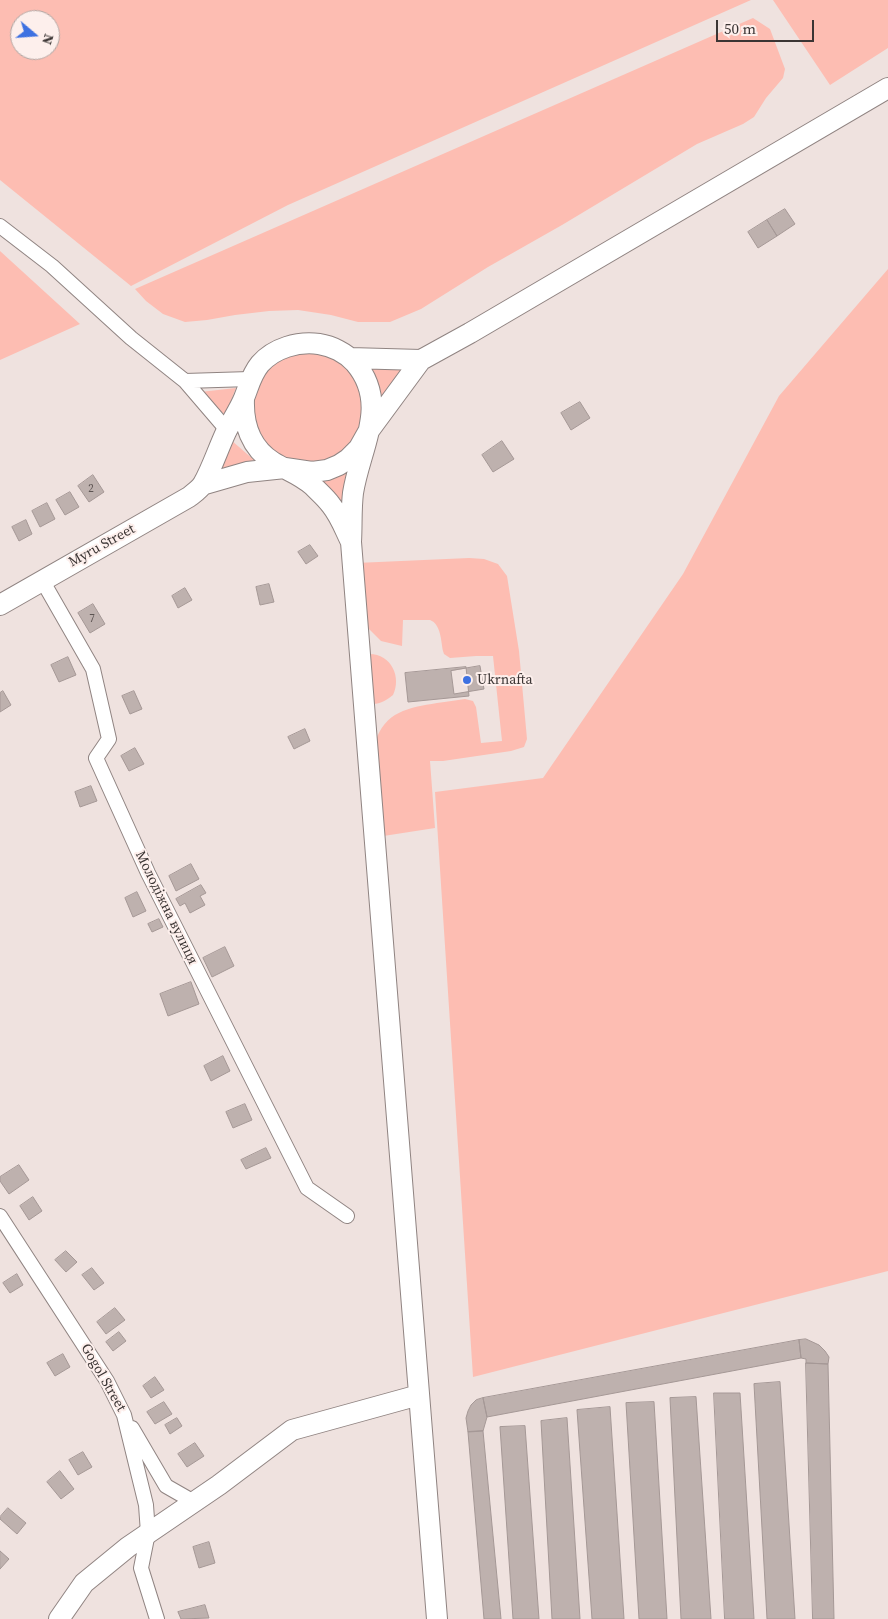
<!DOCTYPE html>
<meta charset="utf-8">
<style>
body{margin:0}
#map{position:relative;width:888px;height:1619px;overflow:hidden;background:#efe2df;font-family:"Source Serif 4",serif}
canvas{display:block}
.north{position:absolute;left:10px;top:10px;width:50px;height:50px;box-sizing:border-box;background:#fdefec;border:1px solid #afa5a2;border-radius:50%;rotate:108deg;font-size:14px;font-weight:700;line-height:20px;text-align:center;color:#3b3534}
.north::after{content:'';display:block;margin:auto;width:18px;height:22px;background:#3e71e1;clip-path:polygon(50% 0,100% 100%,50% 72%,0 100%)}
.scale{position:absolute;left:716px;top:20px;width:98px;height:22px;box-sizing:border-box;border:2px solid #3b3534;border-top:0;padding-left:6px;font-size:15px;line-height:18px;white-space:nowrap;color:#3b3534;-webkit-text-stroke:4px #fdefec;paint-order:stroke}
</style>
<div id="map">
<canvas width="888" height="1619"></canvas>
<div class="north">N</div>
<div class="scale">50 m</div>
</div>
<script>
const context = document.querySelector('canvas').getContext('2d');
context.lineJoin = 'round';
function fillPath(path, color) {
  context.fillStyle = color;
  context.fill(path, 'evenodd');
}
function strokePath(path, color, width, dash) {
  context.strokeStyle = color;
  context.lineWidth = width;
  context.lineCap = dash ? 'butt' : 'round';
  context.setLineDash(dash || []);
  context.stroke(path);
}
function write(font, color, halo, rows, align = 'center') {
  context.font = font + ' "Source Serif 4",serif';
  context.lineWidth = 4;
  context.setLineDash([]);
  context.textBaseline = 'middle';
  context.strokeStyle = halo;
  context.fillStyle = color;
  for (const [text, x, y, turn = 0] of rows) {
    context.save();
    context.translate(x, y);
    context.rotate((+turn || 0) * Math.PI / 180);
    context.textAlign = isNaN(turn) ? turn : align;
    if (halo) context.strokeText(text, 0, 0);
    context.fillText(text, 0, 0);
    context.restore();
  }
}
fillPath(new Path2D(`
 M0,0h751l-463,205 -157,81 -131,-106zM20,20h30v30h-30z
 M773,0h115v48l-58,37z
 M753,18l17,11 15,40 -2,9 -17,20 -12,19 -11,7 -46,20 -135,81 -74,42 -67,42 -31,13h-32l-27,-7 -33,-5 -29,1 -34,4 -28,5 -22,2 -22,-8 -17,-13 -11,-12z
 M0,251l80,73 -80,36z
 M888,269v1002l-415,106 -38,-585 108,-14 140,-204 96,-178z
 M290,351l43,3 24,22 9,40 -12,29 -29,20 -50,-7 -27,-46 15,-44z
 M406,367l-25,33 -13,-32z
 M236,388l-11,27 -25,-23z
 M231,440l23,20 -35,12z
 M353,467l-7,43 -26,-30z
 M469,558l15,1 14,5 9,12 12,75 8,88 -3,8 -13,4 -68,10h-13l5,67 -58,9 -2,-94c10,-32 33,-35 62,-40 10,-1 19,-3 28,-4l8,2 3,6 5,36 21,-2 -9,-85h-17l-26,2 -6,-4 -1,-3c-2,-10 -2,-27 -13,-31h-27l-1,26 -21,-5 -16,-16 -9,-62z
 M368,654c23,-1 34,23 25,41 -9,7 -16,11 -26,8z`), '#fdbdb2');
const building = new Path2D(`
 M785,209l10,15 -18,12 -10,-16z
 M767,220l10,16 -19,12 -10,-16z
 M580,402l10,16 -19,12 -10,-17z
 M502,441l12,18 -21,13 -11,-17z
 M93,475l11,17 -15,10 -11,-16z
 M70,492l9,15 -14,8 -9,-15z
 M47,503l8,16 -15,8 -8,-16z
 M26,520l6,14 -13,7 -7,-14z
 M310,545l8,11 -12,8 -8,-12z
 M269,584l5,18 -14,3 -4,-18z
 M185,588l7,12 -14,8 -6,-12z
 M93,604l12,20 -15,9 -12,-20z
 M68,657l8,18 -17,7 -8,-17z
 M480,666l4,23 -30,5 -3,-23z
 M466,667l3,29 -61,6 -3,-29z
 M3,691l8,14 -11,7v-19z
 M134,691l8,18 -12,5 -8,-18z
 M305,729l5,12 -16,8 -6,-12z
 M135,748l9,16 -15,7 -8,-15z
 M91,786l6,15 -17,6 -5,-15z
 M191,864l8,15 -23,12 -7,-15z
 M201,885l5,8 -6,3 5,9 -15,8 -5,-10 -5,3 -4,-7z
 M137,892l9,19 -13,6 -8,-19z
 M159,919l4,8 -11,5 -4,-8z
 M225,947l9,19 -22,11 -9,-19z
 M191,982l8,22 -31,12 -8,-22z
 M223,1056l7,15 -19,10 -7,-15z
 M245,1104l7,16 -19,8 -7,-16z
 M266,1148l5,10 -25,11 -5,-9z
 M19,1165l10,15 -20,14 -9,-13v-4z
 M33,1197l9,14 -13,9 -9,-14z
 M66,1251l11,11 -11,10 -11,-12z
 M92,1268l12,15 -10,7 -12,-15z
 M17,1274l6,11 -13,8 -7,-10z
 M115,1308l10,12 -19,14 -9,-12z
 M119,1332l7,9 -13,10 -7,-9z
 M806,1339l13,6 6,6 4,6 -1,7 -22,-1v-4l-5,-1 -2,-18z
 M799,1340l2,18 -314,59 -4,-19z
 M63,1354l7,13 -15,9 -8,-13z
 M806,1363l22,1 6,255h-21z
 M155,1377l9,13 -13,8 -8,-12z
 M780,1382l15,237h-28l-13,-235z
 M714,1393h26l14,226h-29z
 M696,1397l15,222h-30l-11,-221z
 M483,1398l4,19 -4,14 -15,1 -2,-14 2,-7 3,-6 5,-5z
 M164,1402l8,12 -17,10 -8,-12z
 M654,1402l13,217h-28l-13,-216z
 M610,1407l14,212h-32l-15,-209z
 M177,1418l5,8 -12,8 -5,-9z
 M567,1418l13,201h-28l-11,-198z
 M525,1426l14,193h-26l-13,-192z
 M483,1431l18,188h-17l-16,-187z
 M195,1443l9,13 -17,11 -9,-13z
 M83,1452l9,15 -14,8 -9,-15z
 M60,1471l14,18 -13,10 -14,-17z
 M8,1508l18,15 -9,11 -17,-15v-2z
 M209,1542l6,21 -16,5 -6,-21z
 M0,1551l9,8 -9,10z
 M205,1605l4,13 -28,1 -3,-7z`);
fillPath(building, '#beb1ae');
strokePath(building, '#a59896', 1);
const street = new Path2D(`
 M0,226l52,40 79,72 54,43 42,49
 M185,381l65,-2
 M42,580l51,89 16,70 -13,19 52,115 159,315 40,28
 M0,1216l107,165 17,34 22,90 2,28 -7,35 16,51
 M132,1428l34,58 28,16`);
const secondary = new Path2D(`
 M350,358l71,2
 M244,399c-1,25 7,49 29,63 13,8 28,13 40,24 6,6 13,12 18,19 9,11 14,25 20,37
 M202,485l45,-13 38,-4 27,4 15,-2 12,-5 9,-6 11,-11 9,-16 53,-72 49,-27 418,-245
 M0,605l189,-108c5,-4 11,-8 14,-13 9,-16 15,-35 23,-52 6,-12 13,-22 18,-34 5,-12 7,-23 16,-34 14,-16 38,-23 59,-20 13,2 27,9 36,19 35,41 5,85 -2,130 -2,16 -1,33 -2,49l86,1077
 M59,1619l25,-36 44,-36 91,-62 73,-55 127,-35`);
strokePath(street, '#908482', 16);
strokePath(secondary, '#908482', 22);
strokePath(street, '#fff', 14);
strokePath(secondary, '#fff', 20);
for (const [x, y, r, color] of [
 [467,680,5,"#3e71e1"]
]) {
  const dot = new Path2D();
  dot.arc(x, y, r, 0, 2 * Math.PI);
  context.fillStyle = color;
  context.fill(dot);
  strokePath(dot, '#fdefec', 2);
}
write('11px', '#5c5452', null, [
 ["2",91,489],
 ["7",92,619]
]);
write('14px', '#3b3534', '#fdefec', [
 ["Myru Street",102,546,-29],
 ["Молодіжна вулиця",166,908,64],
 ["Gogol Street",103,1378,60]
]);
write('14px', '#3b3534', '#fdefec', [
 ["Ukrnafta",477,680]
], 'left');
</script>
